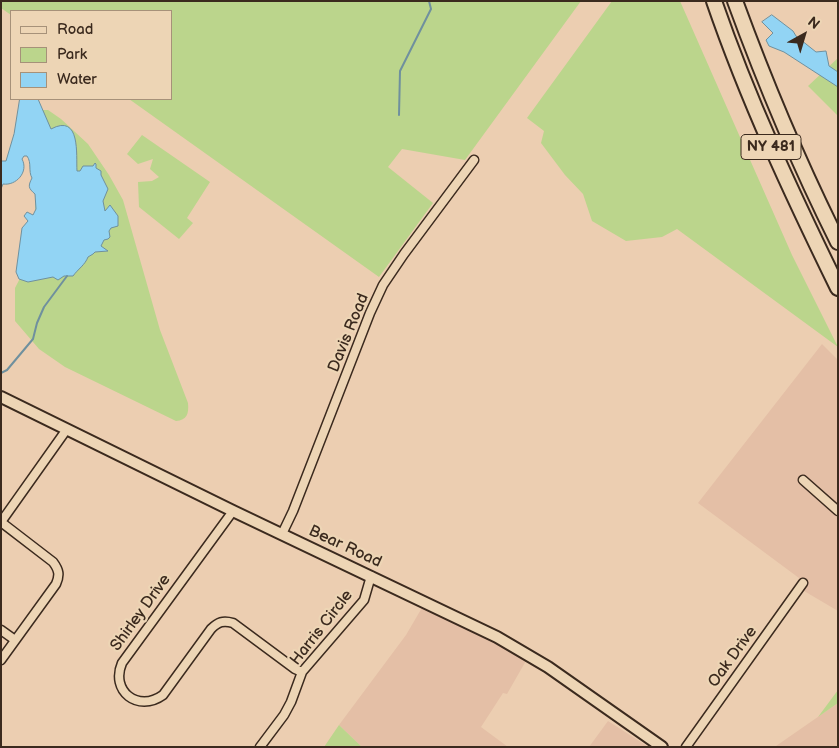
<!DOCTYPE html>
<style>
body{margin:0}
#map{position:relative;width:839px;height:748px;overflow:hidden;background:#ecceb1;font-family:"Balsamiq Sans",sans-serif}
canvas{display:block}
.frame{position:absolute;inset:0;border:2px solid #3b2a1e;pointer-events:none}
.legend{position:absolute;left:10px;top:10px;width:162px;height:90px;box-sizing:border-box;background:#edd5b5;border:1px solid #a69179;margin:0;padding:6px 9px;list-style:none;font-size:15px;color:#3b2a1e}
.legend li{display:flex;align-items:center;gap:10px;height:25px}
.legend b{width:25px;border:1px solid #a69179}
.north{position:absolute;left:779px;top:10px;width:50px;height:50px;-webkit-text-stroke:4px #edd5b5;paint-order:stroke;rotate:39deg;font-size:14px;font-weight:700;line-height:20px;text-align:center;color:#3b2a1e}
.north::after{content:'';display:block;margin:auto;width:18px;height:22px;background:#3b2a1e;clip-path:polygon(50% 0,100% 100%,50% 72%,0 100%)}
</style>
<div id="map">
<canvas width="839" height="748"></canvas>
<div class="frame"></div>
<ul class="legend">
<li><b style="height:6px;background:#edd5b5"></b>Road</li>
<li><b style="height:14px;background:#bbd58c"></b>Park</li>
<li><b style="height:14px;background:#92d4f4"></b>Water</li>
</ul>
<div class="north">N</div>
</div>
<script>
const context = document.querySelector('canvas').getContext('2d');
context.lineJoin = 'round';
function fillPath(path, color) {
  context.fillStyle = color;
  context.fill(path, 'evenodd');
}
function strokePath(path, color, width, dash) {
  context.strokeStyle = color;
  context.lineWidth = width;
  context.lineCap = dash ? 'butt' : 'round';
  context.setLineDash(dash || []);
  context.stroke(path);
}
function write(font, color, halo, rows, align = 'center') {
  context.font = font + ' "Balsamiq Sans",sans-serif';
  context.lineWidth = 4.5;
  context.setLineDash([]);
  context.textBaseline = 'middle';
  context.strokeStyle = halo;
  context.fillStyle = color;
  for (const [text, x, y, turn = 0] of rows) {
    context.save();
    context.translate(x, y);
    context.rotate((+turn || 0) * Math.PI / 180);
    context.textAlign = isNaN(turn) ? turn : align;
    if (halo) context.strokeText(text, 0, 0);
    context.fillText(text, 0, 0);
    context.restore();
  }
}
fillPath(new Path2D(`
 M822,344l16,16v251l-39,-23 4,-7 -105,-78z
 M423,606l104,53 -20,35 -4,-1 -22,34 27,20h-146l-23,-22 67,-90z
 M838,703v44h-63l1,-1z
 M608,721l39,25v1h-58z`), '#e4bfa6');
fillPath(new Path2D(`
 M1,1h580l-116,159 -63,-11 -14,18 45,36 -54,74 -250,-178h42v-88h-160v4l-10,-7z
 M612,1h68l112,254 46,92 -161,-118 -15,8 -36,4 -34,-20 -9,-27 -18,-19 -24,-32 3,-12 -17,-13z
 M838,58v58l-30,-30z
 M37,110h11l13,9 27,25 21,31 14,25 37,130 28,73c1,11 -1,17 -12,18l-111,-54 -26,-18 -24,-28v-33l16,-31 4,-34z
 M142,135l68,47 -23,36 6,5 -14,16 -40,-32 -1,-25 14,-1 7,-4 -9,-8 3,-10 -15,5 -11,-10z
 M838,690v13l-20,14z
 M339,725l23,22h-38z`), '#bbd58c');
const water = new Path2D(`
 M772,15l21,16 3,5 20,16 10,-1 3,15 9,6v15l-54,-35 -15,-6 -3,-6 7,-7 -11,-11z
 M20,99h18l13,30c30,-16 25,26 26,42h3l3,-5h10l2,-3 1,1v4l5,3v4l7,14 -5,12 2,10 5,-6 8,11v10l-7,2 -2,3 1,6 -2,2 -4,1 -3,6 7,5 -13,1 -2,2 -5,3c-3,8 -10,12 -15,19h-9l-6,4 -5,-3 -25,5 -9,-3 -3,-7 6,-44 6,-7 -4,-5 3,-4 6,3 3,-6 -1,-15c-7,-6 -7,-8 -3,-16 -4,-7 0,-15 -5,-22h-3l-2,3c7,13 -6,27 -19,25l-2,5v-28h5l8,-27z`);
fillPath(water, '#92d4f4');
strokePath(water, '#6f909e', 1);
strokePath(new Path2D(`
 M399,115l1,-44 31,-62 -2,-8
 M1,373l6,-3 26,-31 4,-16 7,-16 23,-31`), '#6f909e', 2);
const minor = new Path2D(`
 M803,480l35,31
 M233,511l-111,152c-12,28 16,50 41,32l48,-66c7,-7 12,-9 22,-6l62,46 7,3
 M1,522l52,40c6,8 7,13 3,22l-55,76
 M1,522l66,-93
 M282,534l11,-23 77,-198 13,-28 21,-31 70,-94
 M1,630l14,10
 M260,747l24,-32 7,-13 11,-30 62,-72 7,-24
 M686,747l117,-164`);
const secondary = new Path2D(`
 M1,397l232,114 264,126 51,30 114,80`);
const motorway = new Path2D(`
 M714,1c34,99 78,193 124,287
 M735,1c30,82 64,163 103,241`);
strokePath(minor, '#3b2a1e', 11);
strokePath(secondary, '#3b2a1e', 14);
strokePath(motorway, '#3b2a1e', 18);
strokePath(minor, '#edd5b5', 8);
strokePath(secondary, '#edd5b5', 10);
strokePath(motorway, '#edd5b5', 14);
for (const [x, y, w] of [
 [771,147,60]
]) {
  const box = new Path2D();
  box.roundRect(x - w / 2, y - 12.5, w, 25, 4);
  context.fillStyle = '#edd5b5';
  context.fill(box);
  strokePath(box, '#3b2a1e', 1);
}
write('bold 15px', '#3b2a1e', null, [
 ["NY 481",771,147]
]);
write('16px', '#3b2a1e', '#edd5b5', [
 ["Davis Road",349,333,-68],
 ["Bear Road",345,547,25],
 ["Shirley Drive",141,613,-54],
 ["Harris Circle",322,628,-52],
 ["Oak Drive",733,657,-54]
]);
</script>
